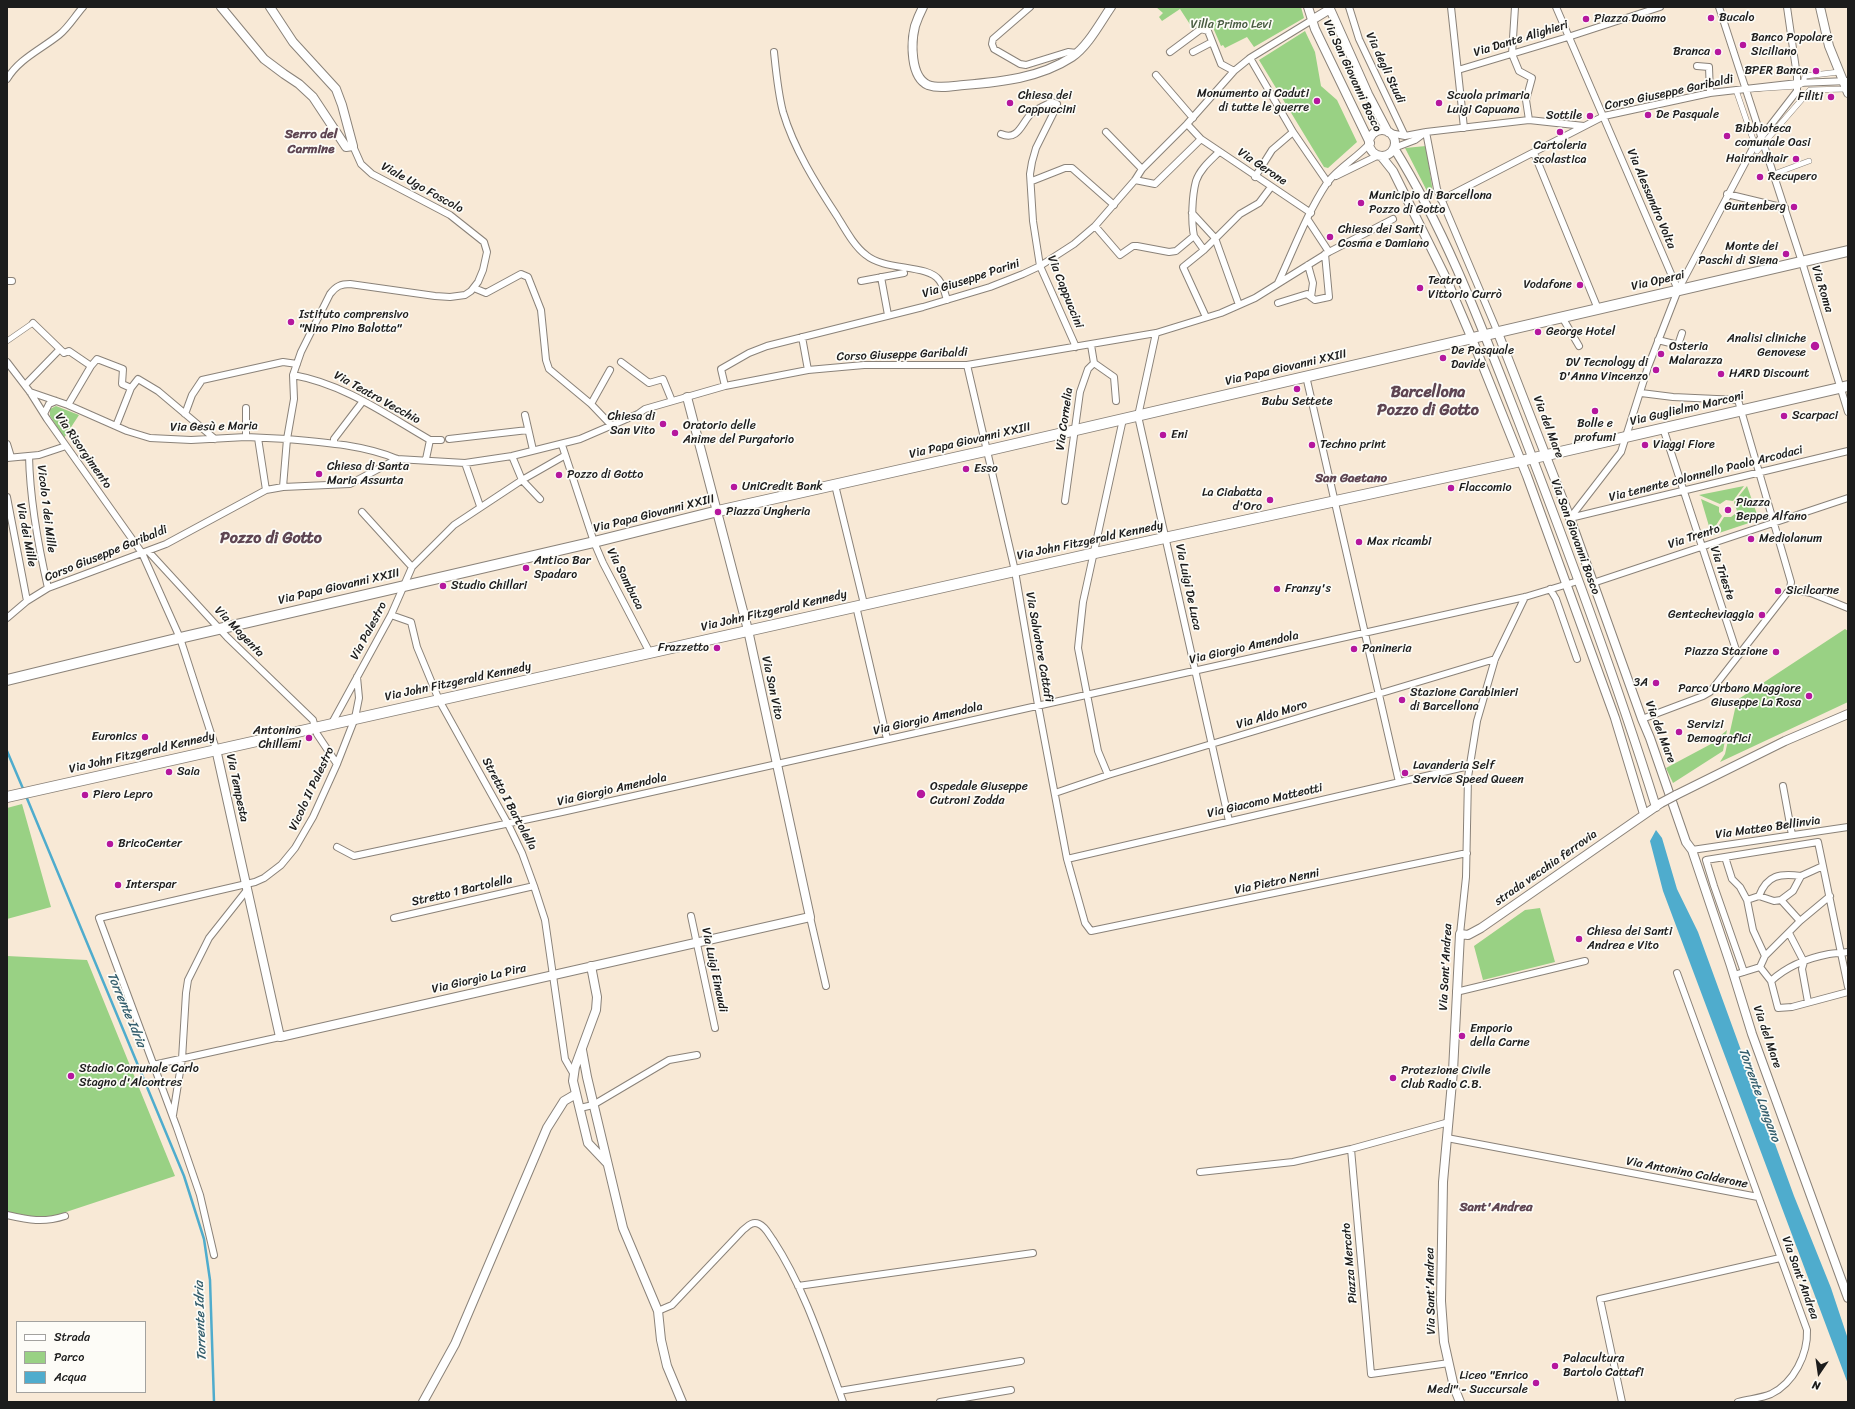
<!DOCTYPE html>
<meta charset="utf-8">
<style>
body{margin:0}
#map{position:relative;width:1855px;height:1409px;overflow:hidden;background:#f8e9d6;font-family:Sriracha,sans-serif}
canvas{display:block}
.frame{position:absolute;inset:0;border:8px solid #1c1c1c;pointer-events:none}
.legend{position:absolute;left:16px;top:1321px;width:130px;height:72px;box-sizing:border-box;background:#fdfcf7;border:1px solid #a3a29f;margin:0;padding:5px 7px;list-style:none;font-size:12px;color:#1c1c1c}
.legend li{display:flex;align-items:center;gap:8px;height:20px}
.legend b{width:20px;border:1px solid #a3a29f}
.north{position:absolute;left:1799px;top:1353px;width:40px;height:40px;-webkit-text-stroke:3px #fdfcf7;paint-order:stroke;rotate:193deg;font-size:11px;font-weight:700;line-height:16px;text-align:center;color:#1c1c1c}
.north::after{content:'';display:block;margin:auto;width:14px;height:18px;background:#1c1c1c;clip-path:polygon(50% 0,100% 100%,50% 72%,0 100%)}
</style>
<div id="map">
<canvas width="1855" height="1409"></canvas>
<div class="frame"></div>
<ul class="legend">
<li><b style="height:5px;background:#fff"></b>Strada</li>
<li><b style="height:11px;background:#99d184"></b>Parco</li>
<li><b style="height:11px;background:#4faccd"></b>Acqua</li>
</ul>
<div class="north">N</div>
</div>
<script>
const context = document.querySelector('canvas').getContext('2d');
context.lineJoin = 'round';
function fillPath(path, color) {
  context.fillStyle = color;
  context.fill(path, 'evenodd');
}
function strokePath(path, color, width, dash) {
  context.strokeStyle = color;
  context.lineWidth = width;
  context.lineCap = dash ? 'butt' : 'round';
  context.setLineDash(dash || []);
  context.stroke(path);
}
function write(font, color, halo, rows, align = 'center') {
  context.font = font + ' Sriracha,sans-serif';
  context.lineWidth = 3.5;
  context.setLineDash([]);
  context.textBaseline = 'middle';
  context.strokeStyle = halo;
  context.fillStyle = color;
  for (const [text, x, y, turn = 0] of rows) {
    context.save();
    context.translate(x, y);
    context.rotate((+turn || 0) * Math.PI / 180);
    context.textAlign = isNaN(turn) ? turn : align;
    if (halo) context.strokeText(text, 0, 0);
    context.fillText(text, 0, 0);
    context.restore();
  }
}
fillPath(new Path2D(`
 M1156,7h145l3,11 -50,29 -7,-10 -22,11 -2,-3 -2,1 -10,-23 -10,1 -8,5 -13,-20 -18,12 -3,-4 4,-4z
 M1305,31l10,21 6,34 16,14 20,42 -29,26 -4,-1 -65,-107z
 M1426,146l7,47 -4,2 -24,-47z
 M56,406l23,9 -15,23 -14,-22v-7z
 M1744,486l-11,15 -7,-1 -6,4 -21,-9z
 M1747,486l12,34 -22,-9 -3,-9z
 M1701,499l18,8v5l3,4 -11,17z
 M1736,513l19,8 -42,14 11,-18h7z
 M1845,629l3,2v71l-128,60 5,-8 12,-54z
 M1727,730l-4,21 -50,32 -7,-15 45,-24z
 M22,804l29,103 -44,12v-111z
 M1540,908l15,54 -72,18 -9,-34 51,-36z
 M7,956l80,4 88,216 -124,41h-15l-29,-5z`), '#99d184');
fillPath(new Path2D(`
 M1656,830l6,8 15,51 21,43 96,264 37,92 17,51v45l-185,-493 -13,-50z`), '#4faccd');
strokePath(new Path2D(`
 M7,751l17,40
 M26,796l158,380 20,63 6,41 4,122`), '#4faccd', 2.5);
const pedestrian = new Path2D(`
 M1839,72l6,17 -35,1 -53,61 -21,-61 62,-4 5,-3 2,-7z
 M1774,174l35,-13
 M7,341l26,-18`);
const minor = new Path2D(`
 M1030,7l-37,32 -1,5 2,5 26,15 6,1 42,-13 9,1
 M1349,7l10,32 46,97
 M1451,7l13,121
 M1515,7l-3,47 7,17 13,7 -6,22 3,20
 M1556,7l122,283
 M1719,7l83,255 46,150
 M774,52c2,19 4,41 9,60 11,37 33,72 54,104 8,13 17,30 29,39 19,16 61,9 73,25 4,5 6,13 8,20
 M1170,52l31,-23 7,2 13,33 13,7
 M1193,52l19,-10
 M1250,58l43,74 35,51
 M1697,66l12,1 1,26
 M1458,70l110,-33 92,-30
 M1156,75l37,43
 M7,79c12,-20 33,-29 52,-44 9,-7 16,-19 24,-28
 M1187,124l14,15 110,74
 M1106,132l36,37
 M1426,132l11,57 61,144
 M1390,133l15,3 21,-4 103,-12 55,6
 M1001,134c18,8 21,-13 31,-21 6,-5 14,-8 20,-11l5,2 -2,6 -19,38 -4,14 -2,12 3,47 7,45 36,81
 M1394,148l21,-8 8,-6
 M1534,153l64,156
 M1336,176l43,-21
 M1255,177l17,-27 21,-18
 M1135,180l20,4 46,-45
 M1032,181l33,-13h7l42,37
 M1727,194l58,14
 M1441,200l163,-84 106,-23 88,-10 50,-2
 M1192,213l23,25 24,67
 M1308,220l21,32
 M1095,226l25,29 13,-9h4l32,6 7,-1 18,-15c-3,-15 -2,-40 2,-55 4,-12 15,-21 23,-29
 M1194,236l10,14
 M1308,265l5,18 -2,14
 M881,277l7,38
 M7,281h5
 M861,281l43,-8
 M1278,283c15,-32 29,-70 49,-100 12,-16 30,-25 43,-40
 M474,288l12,5 35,-19 7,3 13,33 5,50 3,9 42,35 21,22
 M1278,303l29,-9 8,6 14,-3 -4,-43
 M1206,317l-23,-50 21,-17 36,-36 19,-11 12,-16
 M1562,317l17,29
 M33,323l31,30 5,-2 22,15
 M1156,333l-18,83 91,405
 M802,337l6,33
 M1658,340l20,5 4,-12
 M7,362l23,30 17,27 95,134 38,85 36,111
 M621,362l28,21 14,-4 9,22
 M1094,363l20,14 2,24
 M967,365l48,206 23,134 29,154 18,64 6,8 376,-78
 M293,375c51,9 92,39 137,65l-4,19
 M1306,376l93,406
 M25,385l35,-36
 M725,386l-4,-17 28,-16 18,-7 156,-39 67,-20 33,-13 17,-8 34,-22 21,-18 40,-46 7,-11 45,-45 47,-53 16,-13 62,-38
 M131,388l7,-9 20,12 57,48
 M30,392l38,13 59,26 23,7 41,2 55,-3 41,2 7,-40 -1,-24 8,-23 29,-58c6,-8 11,-10 20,-10l85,12 15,1 15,-2 6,-4 7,-9 5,-12 4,-18 -3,-10 -34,-27 -78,-41 -11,-10 -8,-18
 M1641,393l32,4 65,3 53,182 -1,7 -80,103 -7,4 -61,23
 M591,404l19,-34
 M68,405l23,-39 6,-7 26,10 -1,15 9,4 -15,38
 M246,408v29
 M44,414l5,-10 7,-3
 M185,414l7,-19 10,-15 81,-18 14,2
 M525,415l8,35
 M1663,428l75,228
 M258,438l8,52
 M449,439l79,-9
 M430,440h11
 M334,443v-4l29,-38
 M7,444l4,13
 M562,445l32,97 9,21 47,90
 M29,456c1,45 9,89 19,132
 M512,456l10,24 18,19
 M7,458l32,-3 27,-9
 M465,463l15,43
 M835,485l29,119
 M283,487l4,-48c35,3 77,6 110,20l68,4 47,-7 68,-17 58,-25 7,-5 80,-23 83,-16 56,-5h103l189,-32 65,-20 34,-15 74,-46 64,-33
 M7,497l20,104
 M1065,501l15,-109 8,-23 6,-6 -3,-18
 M362,512l50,55
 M1570,518l51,-66 27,-85 30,-77 75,-142 44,-57v-15l-10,-69
 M1570,518l278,-67
 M148,551l79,86 86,83 4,14 20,30
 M1593,583l255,-85
 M1550,589l6,10 21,60
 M1790,589l21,4 37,15
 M856,606l31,133
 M391,615l20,7 6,25 22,53 69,124 14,29 12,33 11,34 20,139 8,14
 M7,618l20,-17 21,-13 118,-44 100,-54 17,-3 67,-3 47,-25
 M332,723l59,-108 21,-48 42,-42 68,-45 42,-24
 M1108,775l-10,-24 -20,-103 5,-46 40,-183
 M1783,786l9,49
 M1055,793l53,-18 387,-116
 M337,847l17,9 208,-44 963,-215 53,-16
 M1692,850l156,-23
 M1725,857l7,22 8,8 7,13
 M1067,859l402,-93
 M1759,896c8,-21 21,-23 42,-20
 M1781,900l19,21
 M691,916l24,112
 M810,917l16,69
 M394,918l140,-32
 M1789,933l15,29 -2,7 6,33
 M1460,934l6,-57 2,-100 9,-56 18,-62 30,-62
 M1765,956l-12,-26 -6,-30 12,-4 15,5 7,-1 12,-9 8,-15 22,-10 25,121
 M1760,967l11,14 7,27 14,-1 56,-15
 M1744,972l-30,-86 -8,-26 112,-18 5,24
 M1677,973l130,357c1,24 -13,53 -36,64 -9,4 -22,5 -33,8
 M1734,975l26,-8 5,-11 35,-35 30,-25
 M1771,981c15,-14 37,-23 58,-27 6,-1 13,-1 19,-2
 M1456,992l129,-31
 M153,1065l127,-28
 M580,1108l13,-3 76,-45 28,-5
 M173,1115l9,-56 4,-66 2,-13 21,-42 38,-48
 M1447,1138l311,59
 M1351,1149l20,225 78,-11
 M1200,1172l93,-10 58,-13 98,-27
 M7,1215c22,5 36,8 58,1
 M214,1255l-14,-60 -23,-67 -78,-210 156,-36 9,-4 17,-13 14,-17 18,-31 24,-53 18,-46 4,-20 -2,-21
 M798,1286l235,-33
 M658,1311l14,-6 71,-75c5,-4 9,-9 16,-6 7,3 10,11 14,16 32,49 50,107 70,162
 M839,1391l182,-30
 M940,1402l71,-12
 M1622,1402l-22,-103 180,-41`);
const tertiary = new Path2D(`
 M221,7l43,52 20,15 15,10 14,13 33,50 7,-1 -11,-41 -6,-16 -43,-47 -23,-35
 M923,7c-3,6 -6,13 -8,19 -4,16 -5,51 13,59 11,4 25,1 36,0 37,-3 76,-7 108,-28 16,-11 28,-34 39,-50
 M1308,7l7,22 55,114
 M1820,7l9,39 19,47
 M1312,20l18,-11 38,85 20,38
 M1369 143a13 13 0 1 1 26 0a13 13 0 1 1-26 0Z
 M1394,148c53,85 88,180 124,272 49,128 97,256 138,387
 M1381,156l12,15 53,107 26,61 55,137 88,242 29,96
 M1498,333l72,185 72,201 8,19 36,104 6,8 39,116 21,68 96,264
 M216,749l64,288 530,-120 -62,-287 -61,-233
 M1676,795l109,-54 63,-27
 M591,966l6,31 -1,13 -21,57 -2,14 15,62 19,20
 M582,1050l5,27 36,151 35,83 3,29 6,26 15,36
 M423,1402l32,-58 92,-216 17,-27 12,-7
 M1460,1402l-6,-15 -10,-45 -3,-41 2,-119 10,-111 7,-137 8,1 13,-7 180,-125`);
const primary = new Path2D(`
 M7,680l173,-42 414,-96 124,-31 276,-62 854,-198
 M7,797l1088,-244 426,-92 327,-75`);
strokePath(pedestrian, '#8a8279', 6);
strokePath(minor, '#8a8279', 8);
strokePath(tertiary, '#8a8279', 10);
strokePath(primary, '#8a8279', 12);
strokePath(pedestrian, '#fff', 5);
strokePath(minor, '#fff', 6);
strokePath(tertiary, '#fff', 8);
strokePath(primary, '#fff', 10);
const tertiaryBridge = new Path2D(`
 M1661,803l15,-8`);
strokePath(tertiaryBridge, '#8a8279', 10, []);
strokePath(tertiaryBridge, '#fff', 8);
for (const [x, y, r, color] of [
 [1711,18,4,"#b5179e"],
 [1586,19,4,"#b5179e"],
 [1743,45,4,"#b5179e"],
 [1718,52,4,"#b5179e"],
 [1816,71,4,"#b5179e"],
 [1831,97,4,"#b5179e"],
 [1317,101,4,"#b5179e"],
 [1010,103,4,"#b5179e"],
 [1439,103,4,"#b5179e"],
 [1648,115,4,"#b5179e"],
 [1590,116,4,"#b5179e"],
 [1560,132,4,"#b5179e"],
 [1727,136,4,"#b5179e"],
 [1796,159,4,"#b5179e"],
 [1760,177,4,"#b5179e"],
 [1361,203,4,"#b5179e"],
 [1794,207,4,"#b5179e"],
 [1330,237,4,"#b5179e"],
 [1786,254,4,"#b5179e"],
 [1580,285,4,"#b5179e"],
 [1420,288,4,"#b5179e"],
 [291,322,4,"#b5179e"],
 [1538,332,4,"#b5179e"],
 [1815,346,5,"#b5179e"],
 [1661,354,4,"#b5179e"],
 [1443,358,4,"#b5179e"],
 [1656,370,4,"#b5179e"],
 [1721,374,4,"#b5179e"],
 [1297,389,4,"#b5179e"],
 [1595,411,4,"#b5179e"],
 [1784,416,4,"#b5179e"],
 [663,424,4,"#b5179e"],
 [675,433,4,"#b5179e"],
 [1163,435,4,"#b5179e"],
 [1312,445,4,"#b5179e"],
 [1645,445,4,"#b5179e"],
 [966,469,4,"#b5179e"],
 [319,474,4,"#b5179e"],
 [559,475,4,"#b5179e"],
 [734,487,4,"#b5179e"],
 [1451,488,4,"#b5179e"],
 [1270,500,4,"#b5179e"],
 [1728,510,4,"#b5179e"],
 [718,512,4,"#b5179e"],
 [1751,539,4,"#b5179e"],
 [1359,542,4,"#b5179e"],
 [526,568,4,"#b5179e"],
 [443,586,4,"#b5179e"],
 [1277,589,4,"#b5179e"],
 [1778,591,4,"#b5179e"],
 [1762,615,4,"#b5179e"],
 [717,648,4,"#b5179e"],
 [1354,649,4,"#b5179e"],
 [1776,652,4,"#b5179e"],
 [1656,683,4,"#b5179e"],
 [1809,696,4,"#b5179e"],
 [1402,700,4,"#b5179e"],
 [1679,732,4,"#b5179e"],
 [145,737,4,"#b5179e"],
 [309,738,4,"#b5179e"],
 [169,772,4,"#b5179e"],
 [1405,773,4,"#b5179e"],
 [921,794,5,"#b5179e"],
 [85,795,4,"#b5179e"],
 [110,844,4,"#b5179e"],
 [118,885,4,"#b5179e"],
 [1579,939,4,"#b5179e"],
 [1462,1036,4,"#b5179e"],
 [71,1076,4,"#b5179e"],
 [1393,1078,4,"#b5179e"],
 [1555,1366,4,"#b5179e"],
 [1536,1383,4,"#b5179e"]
]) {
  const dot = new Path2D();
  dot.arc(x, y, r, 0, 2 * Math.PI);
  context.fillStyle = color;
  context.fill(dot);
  strokePath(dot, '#fdfcf7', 1.5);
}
write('12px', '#1c1c1c', '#fdfcf7', [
 ["Bucalo",1719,18],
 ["Piazza Duomo",1594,19],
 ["Banco Popolare",1751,38],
 ["Siciliano",1751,52],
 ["Branca",1710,52,"right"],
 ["BPER Banca",1808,71,"right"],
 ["Monumento ai Caduti",1309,94,"right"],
 ["di tutte le guerre",1309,108,"right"],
 ["Chiesa dei",1018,96],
 ["Cappuccini",1018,110],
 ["Scuola primaria",1447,96],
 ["Luigi Capuana",1447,110],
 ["Filiti",1823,97,"right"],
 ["De Pasquale",1656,115],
 ["Sottile",1582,116,"right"],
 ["Bibbioteca",1735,129],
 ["comunale Oasi",1735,143],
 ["Cartoleria",1560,146,"center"],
 ["scolastica",1560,160,"center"],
 ["Hairandhair",1788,159,"right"],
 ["Recupero",1768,177],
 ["Municipio di Barcellona",1369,196],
 ["Pozzo di Gotto",1369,210],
 ["Guntenberg",1786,207,"right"],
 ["Chiesa dei Santi",1338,230],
 ["Cosma e Damiano",1338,244],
 ["Monte dei",1778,247,"right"],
 ["Paschi di Siena",1778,261,"right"],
 ["Teatro",1428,281],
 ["Vittorio Currò",1428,295],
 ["Vodafone",1572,285,"right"],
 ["Istituto comprensivo",299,315],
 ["\"Nino Pino Balotta\"",299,329],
 ["George Hotel",1546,332],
 ["Analisi cliniche",1806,339,"right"],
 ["Genovese",1806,353,"right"],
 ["Osteria",1669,347],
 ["Malarazza",1669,361],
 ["De Pasquale",1451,351],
 ["Davide",1451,365],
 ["DV Tecnology di",1648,363,"right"],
 ["D'Anna Vincenzo",1648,377,"right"],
 ["HARD Discount",1729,374],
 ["Bubu Settete",1297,402,"center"],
 ["Scarpaci",1792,416],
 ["Chiesa di",655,417,"right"],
 ["San Vito",655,431,"right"],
 ["Bolle e",1595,424,"center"],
 ["profumi",1595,438,"center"],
 ["Oratorio delle",683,426],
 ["Anime del Purgatorio",683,440],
 ["Eni",1171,435],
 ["Techno print",1320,445],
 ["Viaggi Fiore",1653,445],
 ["Chiesa di Santa",327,467],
 ["Maria Assunta",327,481],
 ["Esso",974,469],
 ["Pozzo di Gotto",567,475],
 ["UniCredit Bank",742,487],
 ["Flaccomio",1459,488],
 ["La Ciabatta",1262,493,"right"],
 ["d'Oro",1262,507,"right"],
 ["Piazza",1736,503],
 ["Beppe Alfano",1736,517],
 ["Piazza Ungheria",726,512],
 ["Mediolanum",1759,539],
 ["Max ricambi",1367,542],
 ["Antico Bar",534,561],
 ["Spadaro",534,575],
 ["Studio Chillari",451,586],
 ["Franzy's",1285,589],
 ["Sicilcarne",1786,591],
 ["Gentecheviaggia",1754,615,"right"],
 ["Frazzetto",709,648,"right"],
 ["Panineria",1362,649],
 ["Piazza Stazione",1768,652,"right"],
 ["3A",1648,683,"right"],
 ["Parco Urbano Maggiore",1801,689,"right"],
 ["Giuseppe La Rosa",1801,703,"right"],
 ["Stazione Carabinieri",1410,693],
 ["di Barcellona",1410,707],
 ["Servizi",1687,725],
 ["Demografici",1687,739],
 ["Antonino",301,731,"right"],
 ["Chillemi",301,745,"right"],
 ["Euronics",137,737,"right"],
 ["Lavanderia Self",1413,766],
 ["Service Speed Queen",1413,780],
 ["Saia",177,772],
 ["Ospedale Giuseppe",930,787],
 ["Cutroni Zodda",930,801],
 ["Piero Lepro",93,795],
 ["BricoCenter",118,844],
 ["Interspar",126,885],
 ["Chiesa dei Santi",1587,932],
 ["Andrea e Vito",1587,946],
 ["Emporio",1470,1029],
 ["della Carne",1470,1043],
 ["Stadio Comunale Carlo",79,1069],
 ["Stagno d'Alcontres",79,1083],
 ["Protezione Civile",1401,1071],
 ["Club Radio C.B.",1401,1085],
 ["Palacultura",1563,1359],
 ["Bartolo Cattafi",1563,1373],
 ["Liceo \"Enrico",1528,1376,"right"],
 ["Medi\" - Succursale",1528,1390,"right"]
], 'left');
write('12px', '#485b40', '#fdfcf7', [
 ["Villa Primo Levi",1231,25]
]);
write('12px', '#1c1c1c', '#fdfcf7', [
 ["Via Dante Alighieri",1521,39,-17],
 ["Via degli Studi",1385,68,65],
 ["Via San Giovanni Bosco",1352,76,65],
 ["Corso Giuseppe Garibaldi",1669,93,-12],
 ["Via Gerone",1262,167,34],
 ["Viale Ugo Foscolo",422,188,29],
 ["Via Alessandro Volta",1651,199,67],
 ["Via Giuseppe Parini",971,279,-18],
 ["Via Operai",1658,281,-13],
 ["Via Roma",1822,289,73],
 ["Via Cappuccini",1065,292,68],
 ["Corso Giuseppe Garibaldi",902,355,-2],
 ["Via Papa Giovanni XXIII",1286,368,-13],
 ["Via Teatro Vecchio",377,398,29],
 ["Via Guglielmo Marconi",1687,409,-13],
 ["Via Cornelia",1065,419,-82],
 ["Via Gesù e Maria",214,427,-1],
 ["Via del Mare",1548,427,69],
 ["Via Papa Giovanni XXIII",970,441,-13],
 ["Via Risorgimento",83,451,55],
 ["Via tenente colonnello Paolo Arcodaci",1706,474,-14],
 ["Vicolo 1 dei Mille",46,509,83],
 ["Via Papa Giovanni XXIII",654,514,-14],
 ["Via dei Mille",26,535,79],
 ["Via San Giovanni Bosco",1575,537,70],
 ["Via Trento",1694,537,-18],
 ["Via John Fitzgerald Kennedy",1090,541,-12],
 ["Corso Giuseppe Garibaldi",106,554,-22],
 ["Via Trieste",1722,573,72],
 ["Via Sambuca",625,579,63],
 ["Via Papa Giovanni XXIII",339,587,-13],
 ["Via Luigi De Luca",1188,587,78],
 ["Via John Fitzgerald Kennedy",774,611,-13],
 ["Via Palestro",369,631,-62],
 ["Via Magenta",239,632,46],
 ["Via Salvatore Cattafi",1039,647,80],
 ["Via Giorgio Amendola",1244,648,-13],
 ["Via John Fitzgerald Kennedy",458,682,-12],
 ["Via San Vito",772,688,78],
 ["Via Aldo Moro",1272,715,-17],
 ["Via Giorgio Amendola",928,719,-13],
 ["Via del Mare",1660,732,69],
 ["Via John Fitzgerald Kennedy",142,753,-13],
 ["Via Tempesta",237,788,78],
 ["Vicolo II Palestro",312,789,-65],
 ["Via Giorgio Amendola",612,790,-13],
 ["Via Giacomo Matteotti",1265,801,-13],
 ["Stretto I Bartolella",509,804,62],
 ["Via Matteo Bellinvia",1768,828,-8],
 ["strada vecchia ferrovia",1546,868,-35],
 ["Via Pietro Nenni",1277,882,-12],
 ["Stretto 1 Bartolella",462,891,-13],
 ["Via Sant'Andrea",1446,967,-87],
 ["Via Luigi Einaudi",714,970,78],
 ["Via Giorgio La Pira",479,979,-13],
 ["Via del Mare",1767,1037,71],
 ["Via Antonino Calderone",1687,1173,11],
 ["Piazza Mercato",1350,1263,-95],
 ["Via Sant'Andrea",1800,1278,70],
 ["Via Sant'Andrea",1431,1291,-91]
]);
write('bold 13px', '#5e4552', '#fdfcf7', [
 ["Serro del",311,135],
 ["Carmine",311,150],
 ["San Gaetano",1351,479],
 ["Sant'Andrea",1496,1208]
]);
write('italic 13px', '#335d6c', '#fdfcf7', [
 ["Torrente Idria",126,1010,67],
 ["Torrente Longano",1759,1095,70],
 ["Torrente Idria",201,1321,-92]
]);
write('bold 16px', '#5e4552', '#fdfcf7', [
 ["Barcellona",1428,393],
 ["Pozzo di Gotto",1428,411],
 ["Pozzo di Gotto",271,539]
]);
</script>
